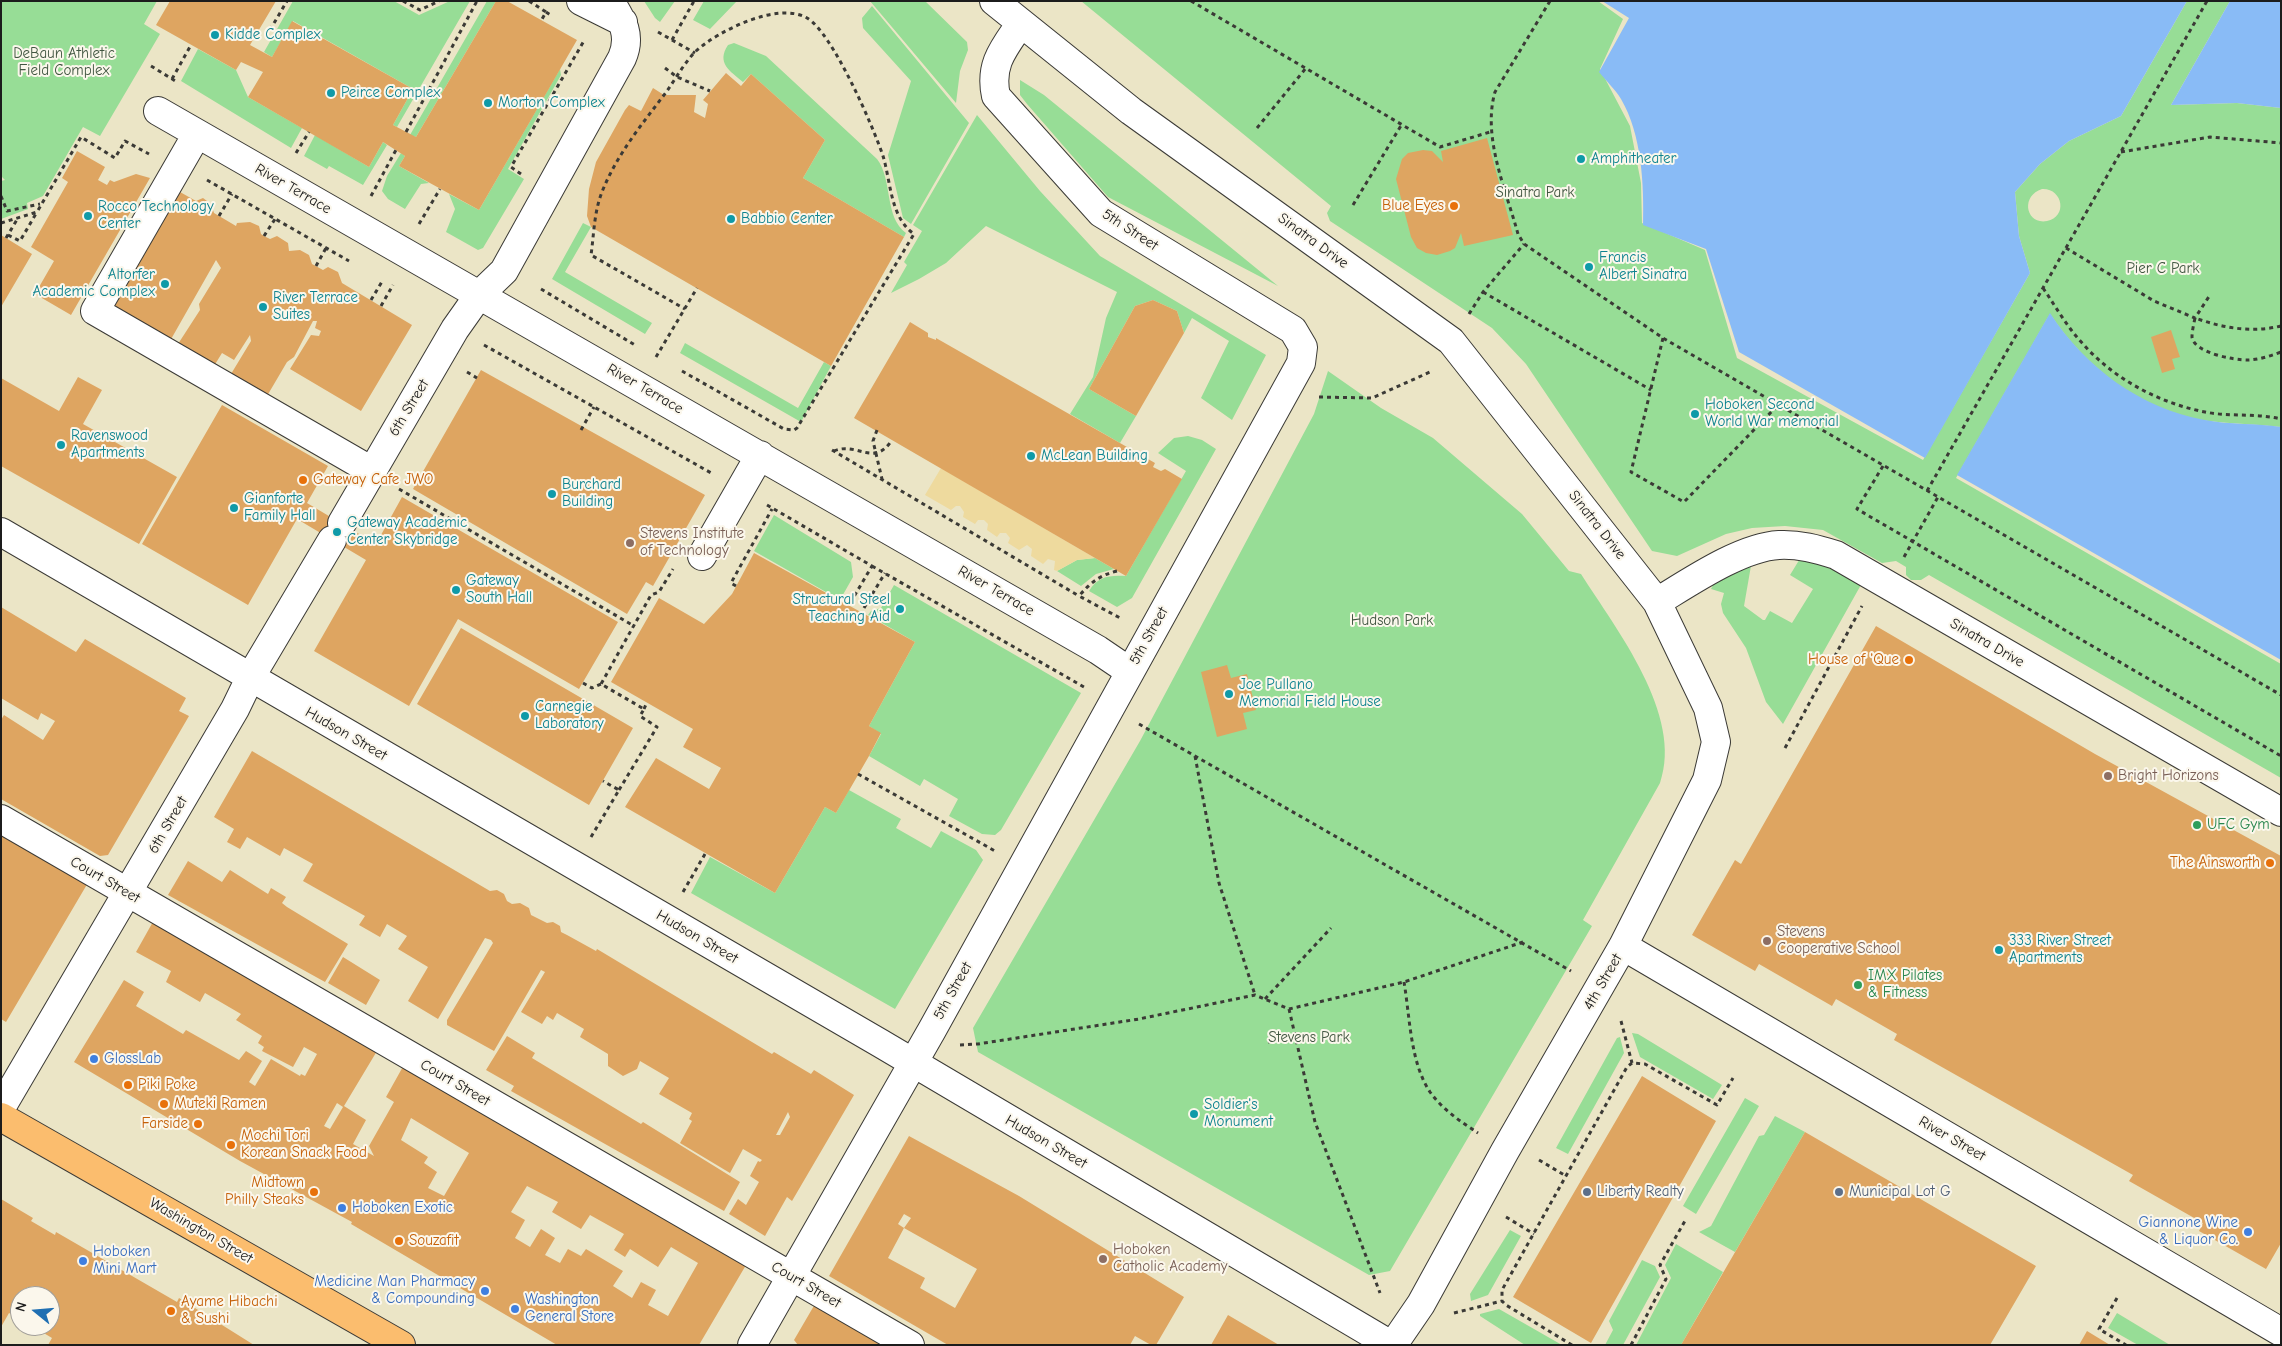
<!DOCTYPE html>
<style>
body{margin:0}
#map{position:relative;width:2282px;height:1346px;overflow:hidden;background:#ebe5c6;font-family:"Comic Neue",sans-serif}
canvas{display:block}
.frame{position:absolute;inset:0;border:2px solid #1c1c1c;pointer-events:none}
.north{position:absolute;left:10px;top:1286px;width:50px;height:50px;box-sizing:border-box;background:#fbf7ec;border:1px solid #a29f99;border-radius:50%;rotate:287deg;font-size:14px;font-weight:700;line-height:20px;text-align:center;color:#1c1c1c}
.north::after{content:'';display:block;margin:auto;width:18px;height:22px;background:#1f6fb2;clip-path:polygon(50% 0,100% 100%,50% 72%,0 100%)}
</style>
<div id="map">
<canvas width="2282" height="1346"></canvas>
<div class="frame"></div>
<div class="north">N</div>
</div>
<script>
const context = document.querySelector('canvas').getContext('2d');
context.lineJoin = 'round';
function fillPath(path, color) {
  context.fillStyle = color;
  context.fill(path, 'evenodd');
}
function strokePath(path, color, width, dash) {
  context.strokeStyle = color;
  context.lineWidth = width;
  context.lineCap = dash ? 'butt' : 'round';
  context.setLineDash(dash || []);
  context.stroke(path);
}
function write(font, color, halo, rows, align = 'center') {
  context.font = font + ' "Comic Neue",sans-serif';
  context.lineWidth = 4;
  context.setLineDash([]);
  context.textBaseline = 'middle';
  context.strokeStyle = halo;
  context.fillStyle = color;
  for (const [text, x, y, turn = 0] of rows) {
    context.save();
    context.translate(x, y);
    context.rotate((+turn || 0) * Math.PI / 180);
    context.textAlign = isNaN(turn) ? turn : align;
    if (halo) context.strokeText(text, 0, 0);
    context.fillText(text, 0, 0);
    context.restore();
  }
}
fillPath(new Path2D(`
 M1,1h156l-13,23 16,10 -60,102 -17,-9 -40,69 -16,7 1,6 -27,10v-38l4,-1 -4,-4z
 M293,1h101l25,14 31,-14h20l-73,126 -4,-2 20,-36 -120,-68 -21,36 -8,-5z
 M487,1h9l-80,136 -6,-2z
 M644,1h31l-15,21 -5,-4z
 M704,1h33l-27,28 -17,-9z
 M870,1h55l42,41 1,8 -8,21 -4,32z
 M1081,1h517l25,18 -23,50 30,57 11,57 1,40 63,27 32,108 186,102 107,-187 -11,-37 -4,-44 25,-28 29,-23 52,-25 66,-115h43l-59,104 66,-2 44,5v319c-24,-3 -49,-3 -73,-6 -67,-9 -122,-53 -158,-107l-94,164 325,186v114l-352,-203 -8,5h-10l-5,-5v-8l-10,-6 -14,2 -59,-33 -38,-4 -33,2 -26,6 -49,22 -25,-5 -126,-187 -34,-36 -162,-107 -3,-8 4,-7zM2042,189c21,-1 26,28 5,32 -21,4 -27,-25 -5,-32z
 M872,6l97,117 -58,101 -8,-6 -15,-63 23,-74 -48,-53 -1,-10z
 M734,43l32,13 111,103c16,21 7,58 29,74l-2,4 -101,-59 22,-38 -74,-66 -8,8c-13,-11 -27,-19 -15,-37z
 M198,49l38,21 12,27 54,31 -11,20 -110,-67z
 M560,69l1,6 -53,94 16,10 -41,69 -5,2 -32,-18 9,-23 -6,-15 30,16z
 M1020,80l24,15 234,191 -170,-89 -81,-93 -7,-9z
 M977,115l63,76 60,65 166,99 -34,65 -31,-22 28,-57 -37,-23 -8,15 -7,-22 -24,-11 -18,6 -46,83 47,27 -16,27 -50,-29 23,-37 13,-59 11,-26 -131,-66 -40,37 -27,16 -28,14 16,-28 -3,-3 18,-31 -9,-6z
 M315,135l54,32 14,-25 4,3 -24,40 -34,-19 -2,3 -23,-13z
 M401,153l4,3 -6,10 30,17 -8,1 -16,25 -17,-10 -6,-8 5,-15z
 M583,223l8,4 -26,45 87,51 -7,11 -93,-55z
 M685,343l113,65 26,-46 7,4 -30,56 -121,-69z
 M1328,371l53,37 52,30 89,76 47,57 12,3c35,55 103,141 79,209l-77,137 9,6 -202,345 -21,4 -391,-223 -5,-24 167,-287 174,-327z
 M1188,436l14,4 14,9 -84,149 -15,9 -28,-16c9,-15 21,-16 37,-15l60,-105 -28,-18 16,-15z
 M774,515l77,47 2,15 -13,23 -86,-49z
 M1801,557l16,1 45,25 -79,141 -17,-22 -20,-54 -23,-35 -2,-9 3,-11 -13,-4 3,-6 38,-23 -8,46 19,14h2l5,-9 22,12 21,-34 -23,-14z
 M1095,558l19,11 -18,5 -15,12 -24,-15 20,-11z
 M894,585l187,108 -80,137 -6,5 -13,-1 -33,-18 9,-17 -34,-20 -4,7 -51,-30 12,-22 -12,-8 46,-84 -47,-27 3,-4 10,-3z
 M849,790l52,29 -5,9 35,20 10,-17 35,19 7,10 -88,149 -204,-116 19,-36 65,36 50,-86 11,6z
 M1632,1033l6,1 84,51 -9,14 -73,-42z
 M1620,1037l4,16 -56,101 -12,-6 61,-110z
 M1745,1098l14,8 -63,108 -13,-8z
 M1775,1116l30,16 -70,120 -36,-20 12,-6 48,-90 5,-1z
 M1510,1230l11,6 -33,59 -17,6 -1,-7z
 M1676,1244l47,28 -42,73h-45l35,-67 -6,-13z
 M1642,1260l13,6 5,11 -37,68h-18l8,-15 -4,-9z
 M1499,1309l63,36h-37l-45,-29v-2z
 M2117,1313l53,32h-32l-30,-17z`), '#97dd96');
fillPath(new Path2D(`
 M941,468l154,90 -18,2 -20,11 -3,-1 1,-9 -7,-2 -5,5 -12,-8 1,-7 -5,-4 -8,5 -11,-7 2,-5 -4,-5h-6l-3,4 -10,-7 1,-6 -4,-4h-6l-3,4 -12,-7 1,-5 -4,-6h-4l-5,4 -26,-15z`), '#eeda9e');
fillPath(new Path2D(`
 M1602,1h585l-66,115 -52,25 -29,23 -25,28 4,44 11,37 -105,185 -186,-106 -33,-103 -63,-24c1,-40 -1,-90 -22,-126 -6,-10 -15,-18 -22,-27l30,-54z
 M2230,1h51v107l-44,-5 -66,2z
 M2050,313c36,55 90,95 155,107 25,5 51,3 76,7v233l-324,-185z`), '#89bbf6');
fillPath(new Path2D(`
 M170,1h106l-26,44 22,12 20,-36 121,68 -20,36 23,12 80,-136h11l70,39 -98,170 -80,-44 6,-10 -22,-14 -14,25 -121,-70 15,-25 -22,-10 -5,8 -80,-45z
 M726,73l15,13 10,-12 74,66 -22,38 101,59 -73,129 -240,-139 -4,-11 2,-27 7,-27 29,-52 4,-5 12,6 12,-23 11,7h32l-2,17 11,6 3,-14 -5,-4z
 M1487,138l26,97 -49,11 -3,-13 -6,15 -5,3 -13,4 -11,-2 -9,-5 -6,-11 -15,-58 6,-20 6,-6 15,-3 9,1 11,11 -2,-11z
 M77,151l28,16 -7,13 9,5 3,-5 4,2 22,-8 14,4 -79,137 -36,-21 19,-33 -23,-14 37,-65 -6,-4z
 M180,192l16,9 7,-3 8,6 3,9 22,13 1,-3 13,-1 9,4 2,8 3,2 6,3 7,-3 11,7 1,8 11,-1 9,5 3,9 11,6 5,-3 10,5 4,11 70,42 -51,86 -71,-42 21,-34 8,1 2,-5 -6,-3 2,-7h-4l-19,36 -7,5 -20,34 -36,-22 20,-33 -1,-6 -16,25 -12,-7 -8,13 -36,-22 22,-34 -1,-6 22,-36 -5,-8 -46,81 -57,-32z
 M1,235l31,19 -31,53z
 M1153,300l24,11 7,22 -48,83 -47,-27 46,-83z
 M910,322l18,11v4l8,3v-2l219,125 -2,4 8,4 4,-2 17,10 -56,97 -272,-158z
 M2171,330l9,27 -8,2 3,10 -13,4 -11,-36z
 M481,370l224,125 -52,91 -7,-4 -19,32 -214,-125z
 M78,377l24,13 -19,34 94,53 -38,67 -138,-78v-88l58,33z
 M222,405l106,61 -21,37 69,41 26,-47 216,125 -39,67 -121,-70 -49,87 -95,-55 52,-91 -69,-41 -49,86 -106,-61z
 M754,553l161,89 -46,84 12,7 -12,23 -33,57 -11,-6 -50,86 -150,-86 31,-49 53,31 12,-21 -38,-21 10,-18 -82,-47 48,-84 45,26 28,-30z
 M1,607l75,45 9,-13 101,59 -7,13 10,5 -81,139 -8,1 -99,-57v-79l3,-5 39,25 12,-19 -14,-8 -3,7 -37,-22z
 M1876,626l219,128 186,102v387l-15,26 -67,-38 4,-8 -74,-42 4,-6 -239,-135 3,-6 -61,-35 -4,7 -73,-42 -4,7 -63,-36 43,-75 6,4z
 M461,628l172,100 -44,77 -172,-101z
 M1227,665l4,13 16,-4 9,36 -13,3 4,16 -30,8 -16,-65z
 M252,751l238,140 7,-1 7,4 3,7 5,3 8,-1 9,5 2,7 16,8 6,-1 7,4 1,6 6,3 29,16 1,-2 175,105 2,-2 37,22 3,-4 40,25 -62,106 -5,-4 -22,39 -36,-22 9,-15 8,6 13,-23 -9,-6 8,-15 2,1 2,-2 -19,-11 -13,24 -50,-30 12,-22 -3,-2 3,-6 -33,-19 10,-16 -29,-17 -3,8 -14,7 -15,-10v-12l-28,-17 4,-8 -27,-16 -4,7 -6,-4 -5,8 -21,-12 24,-40 -4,-2 -47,81 -47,-26v-5l46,-77 -2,-3 -6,-2 -47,81 -30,-18 20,-34 -30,-18 9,-13 -20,-12 -7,13 -21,-12 6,-9 -62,-35 10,-17 -29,-16 -4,8 -33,-19 -7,12 -13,-7 7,-13 -20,-12zM788,1112l2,5 -10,18h-4z
 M1,832l88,49 -83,141 -5,-3z
 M188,861l34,21 8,-12 38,24 3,-6 15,9 -4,6 5,4 61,37 -23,38 -157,-87z
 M154,920l223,131 -33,55 22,14 -13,24 21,12 -5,-10 25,-44 -8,-5 19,-34 341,202 -47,80h-142l-206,-121 1,-2 -112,-61 -166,-99 50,-82 20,12 -8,14 47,28 3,-4 53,30 7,-9 16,10 -13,21 6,4 16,-27 29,17 1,-2 4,2 12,-22 -13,-7 -11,20 -31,-16 2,-4 -6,-4 4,-7 -26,-16 5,-6 -36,-21 -5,9 -34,-20 5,-11 -35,-19zM337,1103l6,4 -13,22 -6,-3zM411,1118l58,35 -25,43 -16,-8 9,-16 -13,-9 4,-6 -27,-17zM527,1186l31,16 -6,10 29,17 9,-14 34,19 -10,16 11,7 5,-8 28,18 13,-20 27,16 -30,53 -20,-11 8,-15 -15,-8 -9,16 -19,-12 10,-15 -37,-22 -5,7 -13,-7 -8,14 -15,-8 10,-17 -14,-9 -11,18 -15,-9 10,-18 -14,-8z
 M343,957l37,23 -14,25 -38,-22z
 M507,1036l28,17 -3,5 109,66 2,-2 97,60 -16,29 -213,-120 3,-5 -28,-16z
 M1642,1076l74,45 -125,222 -78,-46z
 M1805,1132l231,134 -46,79h-309z
 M909,1136l110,60 165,101 -28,48h-5l-16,-9 -5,9h-182l-119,-69zM904,1214l7,4 -7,10 73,41 -22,39 -35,-20 5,-10 -37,-20 16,-30 -6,-4z
 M1,1199l32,19 -2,3 24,14 1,-3 121,70 2,-4 75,47h-206l4,-7 -20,-12h18v-30h-30v23l-11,-6 -8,14z
 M815,1304l72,41h-89l-4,-5z
 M1228,1315l51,30h-68z
 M2087,1331l23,14h-31z`), '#dea561');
const minor = new Path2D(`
 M581,1l42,21
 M994,1l137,110 320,230 206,261 51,106 8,34 -9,38 -84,166 -118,205 -84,153 -28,41
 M158,111l940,539 31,21
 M197,134l-102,177 277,160
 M342,523l113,-194 24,-34 25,-24 118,-213c10,-23 0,-38 -12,-57
 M1,532l879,511 511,302
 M702,556l58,-101
 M1657,602c33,-20 84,-55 122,-57 20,-1 38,4 57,10l445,257
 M1,819l909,526
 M1623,946l658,386
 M1,1108l234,-399 15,-31 82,-138
 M752,1345l180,-315 369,-667 2,-16 -10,-17 -192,-117 -105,-117c-7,-32 8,-48 25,-73`);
const major = new Path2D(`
 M1,1117l400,228`);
strokePath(minor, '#3b3a36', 30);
strokePath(major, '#3b3a36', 30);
strokePath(new Path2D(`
 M403,1l17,9 19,-9
 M529,1l17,11 -5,9
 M1191,1l249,146 50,-15
 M1550,1l-55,91c-13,45 11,98 23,142l6,10 139,94 618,357
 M546,12l6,4
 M270,30l17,-29
 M658,32l37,21
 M672,40l22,-39
 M151,66l26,16
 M665,68l12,9 33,14
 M172,79l19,-34
 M1257,128l49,-60
 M406,132l71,-131
 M2121,152l89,-15 71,6
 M296,153l13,-21
 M521,174l-10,-7 74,-128
 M207,180l142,81
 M1,196l6,15 33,-7
 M371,196l25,-46
 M1353,205l49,-81
 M219,216l13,-22
 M1,223l36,-11 44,-75 34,21 10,-17 24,13
 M419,224l21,-35
 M8,235l12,6 17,-29
 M264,236l11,-17
 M6,238l12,-20
 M2066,248l88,53 41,17 15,-23
 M316,266l10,-18
 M2043,288c13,19 24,39 40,56 31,35 76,59 122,68 25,5 51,1 76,7
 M541,289l94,56
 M1483,292l168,98
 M371,300l12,-20
 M381,306l12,-21
 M1469,314l14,-22 41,-48
 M2281,326c-30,7 -58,2 -86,-8 -1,5 -3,13 -3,19 2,16 42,23 55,23 11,0 23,-4 34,-8
 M1663,338l-32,134 53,30 94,-97
 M484,345l229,129
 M656,357l41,-69
 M682,371l102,58 10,1 3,-2 117,-194c-24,-17 -23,-52 -31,-78 -10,-30 -51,-124 -76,-138 -29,-17 -89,13 -111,33 -11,11 -20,27 -29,40 -24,32 -50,63 -65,101 -8,20 -8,42 -11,63l94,54
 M467,372l10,6
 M1319,397l53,1 58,-26
 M581,430l13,-23
 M877,430l-4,11 9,38
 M832,450l247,146
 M834,451c23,-10 40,17 58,-11
 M1883,466l-26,43 424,247
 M399,489l235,137
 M1927,491l280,-490
 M767,505l105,61 -23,39
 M1904,557l34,-60
 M872,566l212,121
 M1117,571c-17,4 -27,12 -38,25l43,23
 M736,586l-5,-3 41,-74
 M864,608l21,-35
 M583,683l9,5 9,-4
 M644,709l3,-7
 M1139,724l432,247
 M1785,748l77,-142
 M1195,756l24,127 36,112
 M858,774l137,77
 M619,790l38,-63 -17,-11 4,-7 -43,-25 50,-89 8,-3 14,-23
 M591,837l28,-47 -16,-9
 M683,892l22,-38
 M1404,982c6,35 6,80 26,110 12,17 31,30 48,41
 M1265,999l66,-71
 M1289,1009l26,113 65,171
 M1621,1021l11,42
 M1268,1042l28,-6
 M960,1045l18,-1 161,-25 116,-24 34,14 115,-27 119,-40
 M1539,1160l27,16
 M1506,1217l28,17
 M2117,1298l-18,31 27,16
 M1454,1313l48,-12
 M1572,1345l-66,-40 -4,-4v-11l125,-223 5,-4 13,1 72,41 16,-27
 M1631,1345l35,-66 -6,-14 26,-46`), '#3b3a36', 3, [4, 4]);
strokePath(minor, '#fff', 28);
strokePath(major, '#fbbd6e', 28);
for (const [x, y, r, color] of [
 [215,35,5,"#0f9aa8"],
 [331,93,5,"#0f9aa8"],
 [488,103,5,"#0f9aa8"],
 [1581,159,5,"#0f9aa8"],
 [1454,206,5,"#e8710a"],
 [88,216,5,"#0f9aa8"],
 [731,219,5,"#0f9aa8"],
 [1589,267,5,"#0f9aa8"],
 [165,284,5,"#0f9aa8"],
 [263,307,5,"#0f9aa8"],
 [1695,414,5,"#0f9aa8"],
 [61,445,5,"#0f9aa8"],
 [1031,456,5,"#0f9aa8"],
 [303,480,5,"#e8710a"],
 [552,494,5,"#0f9aa8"],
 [234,508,5,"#0f9aa8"],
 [337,532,5,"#0f9aa8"],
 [630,543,5,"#8d6e63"],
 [456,590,5,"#0f9aa8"],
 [900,609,5,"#0f9aa8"],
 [1909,660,5,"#e8710a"],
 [1229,694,5,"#0f9aa8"],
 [525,716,5,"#0f9aa8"],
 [2108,776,5,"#8d6e63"],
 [2197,825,5,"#2e9e5b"],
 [2270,863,5,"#e8710a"],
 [1767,941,5,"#8d6e63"],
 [1999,950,5,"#0f9aa8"],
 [1858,985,5,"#2e9e5b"],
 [94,1059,5,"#3f7fe0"],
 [128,1085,5,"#e8710a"],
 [164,1104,5,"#e8710a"],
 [1194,1114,5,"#0f9aa8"],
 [198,1124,5,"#e8710a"],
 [231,1145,5,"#e8710a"],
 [314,1192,5,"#e8710a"],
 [1587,1192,5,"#5c6f8a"],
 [1839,1192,5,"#5c6f8a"],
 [342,1208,5,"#3f7fe0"],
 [2248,1232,5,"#3f7fe0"],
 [399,1241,5,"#e8710a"],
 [1103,1259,5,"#8d6e63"],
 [83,1261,5,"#3f7fe0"],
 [485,1291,5,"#3f7fe0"],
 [515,1309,5,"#3f7fe0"],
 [171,1311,5,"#e8710a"]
]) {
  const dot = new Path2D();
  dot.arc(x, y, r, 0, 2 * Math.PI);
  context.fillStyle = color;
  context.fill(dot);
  strokePath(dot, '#fbf7ec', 2);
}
write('15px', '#0d838f', '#fbf7ec', [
 ["Kidde Complex",225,35],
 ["Peirce Complex",341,93],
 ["Morton Complex",498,103],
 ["Amphitheater",1591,159],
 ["Rocco Technology",98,207],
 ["Center",98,224],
 ["Babbio Center",741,219],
 ["Francis",1599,258],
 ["Albert Sinatra",1599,275],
 ["Altorfer",155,275,"right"],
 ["Academic Complex",155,292,"right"],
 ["River Terrace",273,298],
 ["Suites",273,315],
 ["Hoboken Second",1705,405],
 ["World War memorial",1705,422],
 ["Ravenswood",71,436],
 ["Apartments",71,453],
 ["McLean Building",1041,456],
 ["Burchard",562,485],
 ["Building",562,502],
 ["Gianforte",244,499],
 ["Family Hall",244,516],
 ["Gateway Academic",347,523],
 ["Center Skybridge",347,540],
 ["Gateway",466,581],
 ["South Hall",466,598],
 ["Structural Steel",890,600,"right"],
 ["Teaching Aid",890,617,"right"],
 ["Joe Pullano",1239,685],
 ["Memorial Field House",1239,702],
 ["Carnegie",535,707],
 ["Laboratory",535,724],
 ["333 River Street",2009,941],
 ["Apartments",2009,958],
 ["Soldier's",1204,1105],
 ["Monument",1204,1122]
], 'left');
write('15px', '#415641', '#fbf7ec', [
 ["DeBaun Athletic",64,54],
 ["Field Complex",64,71],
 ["Sinatra Park",1535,193],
 ["Pier C Park",2163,269],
 ["Hudson Park",1392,621],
 ["Stevens Park",1309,1038]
]);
write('15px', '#1c1c1c', '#fbf7ec', [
 ["River Terrace",293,189,30],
 ["5th Street",1130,230,33],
 ["Sinatra Drive",1313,241,36],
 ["River Terrace",645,389,30],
 ["6th Street",409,408,-59],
 ["Sinatra Drive",1597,525,52],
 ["River Terrace",996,591,30],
 ["5th Street",1149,636,-61],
 ["Sinatra Drive",1987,643,30],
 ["Hudson Street",346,734,30],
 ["6th Street",168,825,-60],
 ["Court Street",105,880,30],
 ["Hudson Street",697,937,30],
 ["4th Street",1603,982,-60],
 ["5th Street",953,991,-61],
 ["Court Street",455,1083,30],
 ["River Street",1952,1139,30],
 ["Hudson Street",1046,1142,30],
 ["Washington Street",201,1231,30],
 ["Court Street",806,1285,30]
]);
write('15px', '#c56008', '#fbf7ec', [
 ["Blue Eyes",1444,206,"right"],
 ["Gateway Cafe JWO",313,480],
 ["House of 'Que",1899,660,"right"],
 ["The Ainsworth",2260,863,"right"],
 ["Piki Poke",138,1085],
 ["Muteki Ramen",174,1104],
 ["Farside",188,1124,"right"],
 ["Mochi Tori",241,1136],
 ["Korean Snack Food",241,1153],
 ["Midtown",304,1183,"right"],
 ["Philly Steaks",304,1200,"right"],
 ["Souzafit",409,1241],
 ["Ayame Hibachi",181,1302],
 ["& Sushi",181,1319]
], 'left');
write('15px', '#785e54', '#fbf7ec', [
 ["Stevens Institute",640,534],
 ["of Technology",640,551],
 ["Bright Horizons",2118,776],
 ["Stevens",1777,932],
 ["Cooperative School",1777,949],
 ["Hoboken",1113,1250],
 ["Catholic Academy",1113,1267]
], 'left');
write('15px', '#27864d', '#fbf7ec', [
 ["UFC Gym",2207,825],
 ["IMX Pilates",1868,976],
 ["& Fitness",1868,993]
], 'left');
write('15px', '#366cbe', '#fbf7ec', [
 ["GlossLab",104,1059],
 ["Hoboken Exotic",352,1208],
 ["Giannone Wine",2238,1223,"right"],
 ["& Liquor Co.",2238,1240,"right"],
 ["Hoboken",93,1252],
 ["Mini Mart",93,1269],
 ["Medicine Man Pharmacy",475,1282,"right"],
 ["& Compounding",475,1299,"right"],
 ["Washington",525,1300],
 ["General Store",525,1317]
], 'left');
write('15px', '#4e5e75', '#fbf7ec', [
 ["Liberty Realty",1597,1192],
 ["Municipal Lot G",1849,1192]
], 'left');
</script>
